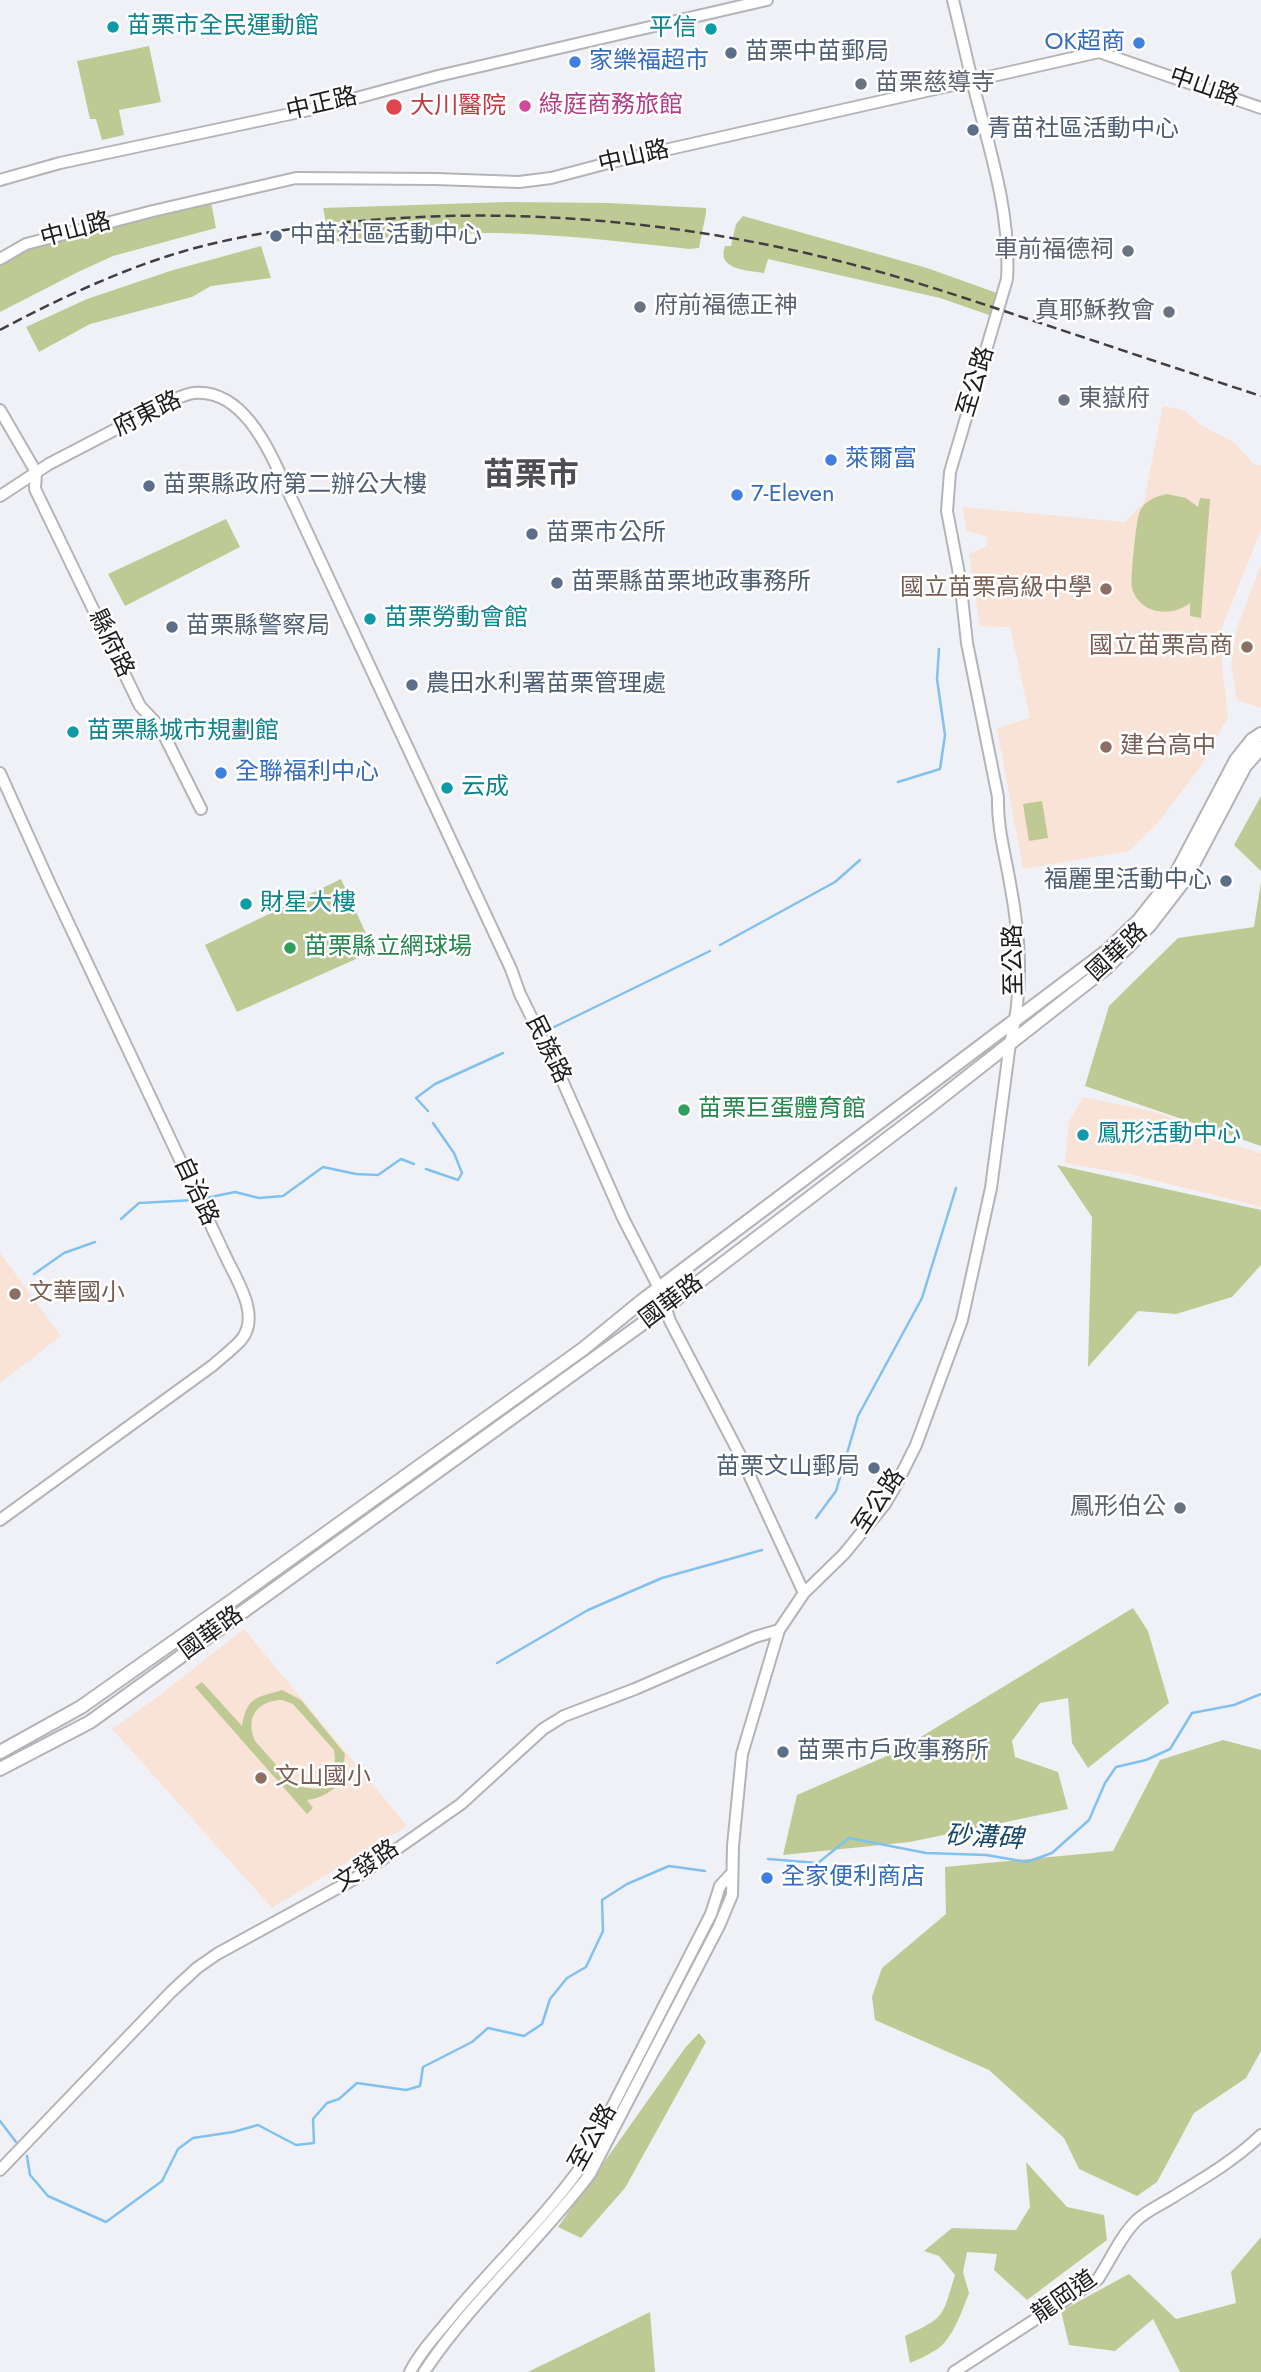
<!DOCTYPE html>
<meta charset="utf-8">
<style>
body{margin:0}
canvas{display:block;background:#f0f1f6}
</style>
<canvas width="1261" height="2372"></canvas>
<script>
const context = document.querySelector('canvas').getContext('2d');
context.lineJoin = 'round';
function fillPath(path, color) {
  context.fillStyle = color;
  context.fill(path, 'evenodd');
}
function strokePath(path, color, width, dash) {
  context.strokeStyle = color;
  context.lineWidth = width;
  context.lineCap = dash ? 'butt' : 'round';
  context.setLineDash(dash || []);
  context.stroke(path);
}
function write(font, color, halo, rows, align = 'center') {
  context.font = font + ' Jost,"Noto Sans TC",sans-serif';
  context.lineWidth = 5;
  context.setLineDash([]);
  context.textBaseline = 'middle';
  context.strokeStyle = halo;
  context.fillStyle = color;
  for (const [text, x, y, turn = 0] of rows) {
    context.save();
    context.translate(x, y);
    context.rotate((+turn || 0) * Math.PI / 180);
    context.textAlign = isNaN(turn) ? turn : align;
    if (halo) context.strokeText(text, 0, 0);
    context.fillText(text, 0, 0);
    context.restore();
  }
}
fillPath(new Path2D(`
 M1163,406l20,4 18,15 34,18 19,22h7v65l-38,95 -1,40 6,52 -27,49 -44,58 -28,27 -106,18 -26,-141 33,-10 -20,-91 -30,-1 -11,-72 18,-8v-10l-21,-5 -3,-24 162,15 19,-20z
 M1261,564v144l-24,-8 -6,-35 6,-37z
 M1083,1097l72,15 72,24v7l34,10v54l-132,-33 -64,-11 4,-41z
 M0,1253l61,83 -61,47z
 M244,1629l163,197 -135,82 -160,-179 44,-31z`), '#f9e3d6');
fillPath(new Path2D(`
 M149,46l12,56 -42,8 5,25 -22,5 -6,-21h-6l-13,-58z
 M211,202l5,26 -103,28 -35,16 -78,40v-47l30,-17z
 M507,202l102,1 97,5v5l-7,35 -10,1c-64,-7 -128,-15 -193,-16 -55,0 -111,4 -166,9l-7,-34z
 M743,216l184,52 70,25 -5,23 -52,-18 -172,-39 -4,14c-17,-3 -48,-3 -39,-27h6l5,-22z
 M261,246l10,32 -60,8 -19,11 -102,27 -51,28 -13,-25 61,-28 83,-28z
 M1167,494l19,4 12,9 2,-9 10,1 -9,119 -11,-2v-13c-19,15 -51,11 -58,-15 -2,-7 4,-69 8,-77 4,-10 17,-15 27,-17z
 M226,519l14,28 -115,59 -17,-32z
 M1261,796v75l-27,-26z
 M1042,801l6,37 -19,3 -6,-37z
 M341,879l33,72 -137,61 -32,-67z
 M1261,882v264l-176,-60 24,-80 69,-68 76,-11z
 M1057,1165l204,45v55l-29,32 -56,17 -38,-3 -50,56 4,-150z
 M1133,1608l15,23 21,72 -81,65 -16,-25 -4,-45 -28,5 -28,38 3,16 43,15 10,37 -158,33 -127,13 14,-60 99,-43z
 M202,1682l40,44c5,-29 13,-28 40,-36l19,10 44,54 -3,26c-10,12 -20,18 -35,20l6,8 -6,6 -112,-127zM282,1700l11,4 41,46 1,9 -3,17 -16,13 -21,-3 -40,-45c-10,-24 2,-40 27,-41z
 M1223,1740l38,10v301l-15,27 -52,35 -37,69 -20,14 -58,-27 -15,-31 -75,-68 -114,-50 -3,-23 10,-29 64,-54 -1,-47 168,-16 47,-91z
 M699,2033l7,9 -81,146 -44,50 -23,-11 127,-179z
 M1026,2162l41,45 37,8 3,25 -80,60 -33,-30 3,-16 -30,-2 -4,20 6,21c-7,18 -16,46 -33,57 -8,5 -17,9 -26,13l-5,-27c41,-19 37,-19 50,-61l-16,-19 -15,-5 28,-23 64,2 14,-23z
 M1261,2237v135h-81l-27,-53 -38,32 -46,-6 -8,-34 68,-37 47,45 60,-16 -5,-31z
 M650,2312l5,60h-127z`), '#bfc993');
strokePath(new Path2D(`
 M898,782l42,-13 5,-34 -8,-56 2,-30
 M720,945l115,-63 25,-22
 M548,1030l162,-79
 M428,1111l-12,-13 19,-14 68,-31
 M426,1169l32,11 4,-7 -8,-20 -21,-30
 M201,1199l34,-7 24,6 24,-2 40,-29 33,7 22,1 23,-16 13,5
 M121,1219l18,-16 56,-3
 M34,1274l30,-21 31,-11
 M816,1518l20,-27 22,-75 64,-118 34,-110
 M497,1663l91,-53 74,-32 100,-28
 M768,1859l50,4 31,-25 77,15 60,2 41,7 25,-9 37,-33 16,-37 11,-16 30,-7 24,-11 22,-36 42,-8 27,-11
 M0,2121l16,21
 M27,2156l3,19 18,21 58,26 56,-41 16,-32 15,-11 40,-6 25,-7 38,20 18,-2 -1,-24 14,-16 12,-4 18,-16 49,7 14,-4 3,-19 49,-25 16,-14 36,8 18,-12 8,-25 17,-21 19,-11 17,-36 -1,-31 25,-16 42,-18 36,5`), '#81c1ef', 2.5);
const secondary = new Path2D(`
 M0,180l60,-17 263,-56 115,-31 329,-76
 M0,259l26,-15 127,-33 143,-33 140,1 83,3 32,-4 61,-16 487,-110 162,56
 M0,410l36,62
 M36,472l-1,17 105,217 20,21 41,82
 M0,496l49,-32 119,-62c8,-3 17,-8 26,-9 55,-5 81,72 100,111l217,465 9,25 38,77 65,147 36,70 11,33 70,134 64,138
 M0,773l50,111 174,369c11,25 38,62 17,87 -8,9 -20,18 -29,26l-212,154
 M0,2170l171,-178 26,-24 20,-14 137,-75 107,-75 82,-75 21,-13 71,-27 120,-52 24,-7
 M410,2372c11,-21 27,-38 42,-56 43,-52 92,-97 131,-152l128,-250 9,-28 11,-12
 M424,2372c48,-72 114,-129 166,-198l129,-248 13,-31 1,-49 9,-92 37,-124 25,-37 40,-39 41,-50 10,-17 21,-42 46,-125 29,-132 19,-145c14,-53 10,-107 0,-160 -5,-29 -13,-57 -12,-86l-31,-154 -7,-64 -13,-68 3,-39 57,-193c4,-67 -18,-131 -34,-195 -7,-28 -13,-56 -20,-84
 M954,2372l144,-93c12,-18 23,-44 39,-59 9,-9 25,-16 36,-23 31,-19 62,-37 88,-62`);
const primary = new Path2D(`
 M0,1752l81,-45 149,-105 353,-253 60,-49 464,-349 32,-31 38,-48 59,-112 16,-20 9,-6
 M0,1769l90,-47 577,-416 262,-199 177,-139 43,-42 37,-48 59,-112 16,-18`);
strokePath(secondary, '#b3b4b8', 14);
strokePath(primary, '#b3b4b8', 16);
strokePath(secondary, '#fff', 10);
strokePath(primary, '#fff', 12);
strokePath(new Path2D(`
 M0,330c52,-28 112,-56 168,-74 50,-16 102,-25 154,-31 173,-21 352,-6 521,37 63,16 125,37 188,58 76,25 153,51 230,76`), '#404043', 2.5, [10, 5]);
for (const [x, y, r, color] of [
 [113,27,7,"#0f9aa8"],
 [711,29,7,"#0f9aa8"],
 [1139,43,7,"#3f7fe0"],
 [731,53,7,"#5c6f8a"],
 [575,62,7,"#3f7fe0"],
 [861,84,7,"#6b7280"],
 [525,106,7,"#d1479c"],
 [394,107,9,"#e0444e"],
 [973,130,7,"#5c6f8a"],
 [276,236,7,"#5c6f8a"],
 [1128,251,7,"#6b7280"],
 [640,307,7,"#6b7280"],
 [1169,312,7,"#6b7280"],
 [1064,400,7,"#6b7280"],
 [831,460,7,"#3f7fe0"],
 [149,486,7,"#5c6f8a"],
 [737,495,7,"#3f7fe0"],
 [532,534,7,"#5c6f8a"],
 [557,583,7,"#5c6f8a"],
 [1106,589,7,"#8d6e63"],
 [370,619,7,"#0f9aa8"],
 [172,627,7,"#5c6f8a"],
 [1247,647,7,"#8d6e63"],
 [412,685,7,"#5c6f8a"],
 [73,732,7,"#0f9aa8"],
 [1106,747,7,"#8d6e63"],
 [221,773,7,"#3f7fe0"],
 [447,788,7,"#0f9aa8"],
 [1226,881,7,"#5c6f8a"],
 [246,904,7,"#0f9aa8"],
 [290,948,7,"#2e9e5b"],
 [684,1110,7,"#2e9e5b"],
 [1083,1135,7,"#0f9aa8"],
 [15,1294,7,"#8d6e63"],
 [874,1468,7,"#5c6f8a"],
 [1180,1508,7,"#6b7280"],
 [783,1752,7,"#5c6f8a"],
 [261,1778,7,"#8d6e63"],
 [767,1878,7,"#3f7fe0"]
]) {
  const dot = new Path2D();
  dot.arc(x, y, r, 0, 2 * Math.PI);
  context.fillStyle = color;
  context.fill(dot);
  strokePath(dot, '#fff', 2.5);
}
write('24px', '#0d838f', '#fff', [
 ["苗栗市全民運動館",127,27],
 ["平信",697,29,"right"],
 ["苗栗勞動會館",384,619],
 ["苗栗縣城市規劃館",87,732],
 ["云成",461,788],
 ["財星大樓",260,904],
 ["鳳形活動中心",1097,1135]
], 'left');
write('24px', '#366cbe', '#fff', [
 ["OK超商",1125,43,"right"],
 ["家樂福超市",589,62],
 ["萊爾富",845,460],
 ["7-Eleven",751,495],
 ["全聯福利中心",235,773],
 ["全家便利商店",781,1878]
], 'left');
write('24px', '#4e5e75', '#fff', [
 ["苗栗中苗郵局",745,53],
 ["青苗社區活動中心",987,130],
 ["中苗社區活動中心",290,236],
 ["苗栗縣政府第二辦公大樓",163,486],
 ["苗栗市公所",546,534],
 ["苗栗縣苗栗地政事務所",571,583],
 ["苗栗縣警察局",186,627],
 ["農田水利署苗栗管理處",426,685],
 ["福麗里活動中心",1212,881,"right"],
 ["苗栗文山郵局",860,1468,"right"],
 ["苗栗市戶政事務所",797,1752]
], 'left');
write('24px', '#5b616d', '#fff', [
 ["苗栗慈導寺",875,84],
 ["車前福德祠",1114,251,"right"],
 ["府前福德正神",654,307],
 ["真耶穌教會",1155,312,"right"],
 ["東嶽府",1078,400],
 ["鳳形伯公",1166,1508,"right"]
], 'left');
write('24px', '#1c1c1e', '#fff', [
 ["中山路",1204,88,19],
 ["中正路",322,105,-13],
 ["中山路",634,158,-13],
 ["中山路",76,231,-15],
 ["至公路",977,382,-73],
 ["府東路",148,415,-26],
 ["縣府路",110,644,64],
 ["國華路",1118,953,-43],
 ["至公路",1015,960,-91],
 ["民族路",547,1050,64],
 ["自治路",195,1192,65],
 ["國華路",672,1302,-37],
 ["至公路",880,1502,-56],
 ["國華路",212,1634,-36],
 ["文發路",367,1867,-34],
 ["至公路",594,2138,-61],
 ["龍岡道",1065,2298,-35]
]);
write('24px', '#b23c85', '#fff', [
 ["綠庭商務旅館",539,106]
], 'left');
write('24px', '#be3a42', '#fff', [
 ["大川醫院",410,107]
], 'left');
write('24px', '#785e54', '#fff', [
 ["國立苗栗高級中學",1092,589,"right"],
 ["國立苗栗高商",1233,647,"right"],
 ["建台高中",1120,747],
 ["文華國小",29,1294],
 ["文山國小",275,1778]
], 'left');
write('24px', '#27864d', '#fff', [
 ["苗栗縣立網球場",304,948],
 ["苗栗巨蛋體育館",698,1110]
], 'left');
write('italic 26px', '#184867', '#fff', [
 ["砂溝碑",984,1839,3]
]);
write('bold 32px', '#4d4e52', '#fff', [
 ["苗栗市",531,477]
]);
</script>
